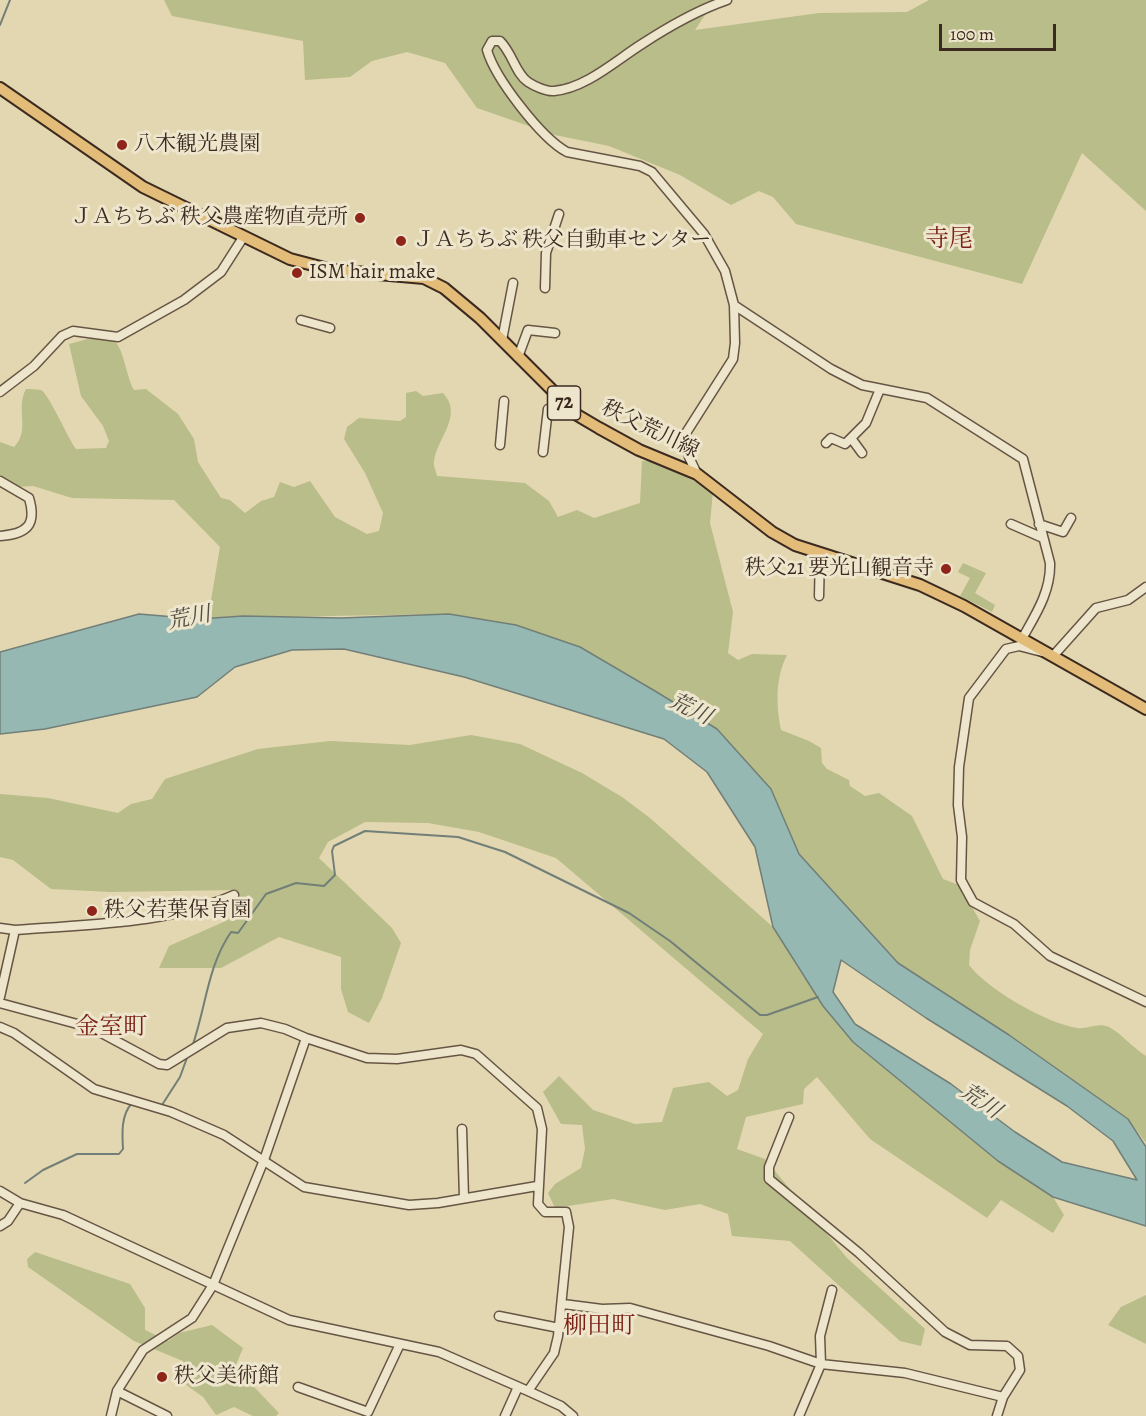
<!DOCTYPE html>
<meta charset="utf-8">
<style>
body{margin:0}
#map{position:relative;width:1146px;height:1416px;overflow:hidden;background:#e3d7b1;font-family:Alegreya,serif}
canvas{display:block}
.scale{position:absolute;left:939px;top:24px;width:117px;height:27px;box-sizing:border-box;border:3px solid #3c2a20;border-top:0;padding-left:8px;font-size:18px;line-height:21px;white-space:nowrap;color:#3c2a20;-webkit-text-stroke:4px #ede5cc;paint-order:stroke}
</style>
<div id="map">
<canvas width="1146" height="1416"></canvas>
<div class="scale">100 m</div>
</div>
<script>
const context = document.querySelector('canvas').getContext('2d');
context.lineJoin = 'round';
function fillPath(path, color) {
  context.fillStyle = color;
  context.fill(path, 'evenodd');
}
function strokePath(path, color, width, dash) {
  context.strokeStyle = color;
  context.lineWidth = width;
  context.lineCap = dash ? 'butt' : 'round';
  context.setLineDash(dash || []);
  context.stroke(path);
}
function write(font, color, halo, rows, align = 'center') {
  context.font = font + ' Alegreya,"Noto Serif JP",serif';
  context.lineWidth = 6;
  context.setLineDash([]);
  context.textBaseline = 'middle';
  context.strokeStyle = halo;
  context.fillStyle = color;
  for (const [text, x, y, turn = 0] of rows) {
    context.save();
    context.translate(x, y);
    context.rotate((+turn || 0) * Math.PI / 180);
    context.textAlign = isNaN(turn) ? turn : align;
    if (halo) context.strokeText(text, 0, 0);
    context.fillText(text, 0, 0);
    context.restore();
  }
}
fillPath(new Path2D(`
 M164,0h551l-20,30 124,-17 88,-1 22,-12h217v211l-64,-58 -60,131 -226,-60 -23,-27 -14,-6 -28,14 -51,-30 -71,-29 -54,-11 -78,-27 -32,-45 -38,-11 -35,9 -22,16 -45,3 -2,-39 -131,-25z
 M95,337c6,1 14,2 19,4 9,5 13,38 20,49l12,-1 32,25 16,25 4,23 23,36 9,2 15,13 16,-12 13,-4 6,-15 14,5 16,-6 25,36 32,17 12,-3 4,-18 -18,-40 -21,-34 3,-12 12,-9 41,3 6,-4v-24l10,-2 7,5 20,-3c21,22 -6,45 -9,68 -1,4 2,10 3,15l88,7 24,18 9,16 19,-7 17,8 46,-15 2,-42h15l56,30 -3,32 23,89 -5,41 10,7 14,-6 35,1c-12,24 -11,50 -6,75l28,11 12,7 1,15 5,6 22,11 1,6 15,10 14,-3 33,23 31,63 16,6 21,36 -10,29 -1,15c18,24 77,58 108,63 10,2 20,-6 32,-1 13,7 24,21 37,29v87l-18,-24 -119,-84 -111,-72 -99,-109 -28,-65 -54,-60 -137,-82 -64,-22 -67,-11 -241,4 12,-71 -46,-47 -102,-2 -39,-12 -33,2v-46l14,5c17,-17 1,-38 12,-58 4,0 11,0 15,1 8,4 26,47 35,59l30,-1 3,-7 -6,-15 -22,-30 -12,-52z
 M963,563l23,10 -11,20 20,12 -3,7 -32,-16 10,-18 -12,-6z
 M471,735l49,9 62,29 40,24 28,21 123,109 28,46 52,69 126,103 74,52 11,18 -11,18 -52,-33 -14,18 -117,-79 -53,-62 -13,12 -1,15 -57,13 -9,32 28,10 82,99 78,71 -4,17 -21,-5 -110,-100 -58,-5 -4,-22 -28,-10 -35,6 -52,-11 -58,9 -7,-15 7,-9 26,-16 4,-19 -3,-24 -21,-1 -18,-32 16,-16 34,34 42,14 27,-2 11,-34 36,-6 18,14 11,-6 10,-31 15,-25 -207,-176 -77,-26 -51,-9 -63,-1 -37,20 -9,16 73,70 9,15 -19,55 -13,25 -21,-11 -7,-23v-32l-62,-20 -58,31h-62l10,-22 59,-26 11,-16 -3,-14 -125,2 -60,-3 -38,-29 -13,-3v-63l48,4 70,15 13,-9 21,-5 13,-20 93,-30 72,-8 80,4z
 M35,1252l95,32 15,24v22l23,11 11,-8 33,-8 31,23 -8,19 44,46 -3,3h-23l-19,-9 -18,8 -13,-18 -18,-13 -2,-23 -49,-20 -106,-74 -1,-8z
 M1146,1295v49l-38,-19 13,-18z`), '#b8bd89');
const water = new Path2D(`
 M139,614l60,5 44,-3 98,2 108,-4 67,11 64,22 75,44 62,38 54,60 28,65 99,109 111,72 119,84 18,28v79l-93,-29 -55,-36 -145,-119 -30,-36 -50,-79 -18,-80 -48,-75 -43,-33 -200,-62 -120,-28 -52,1 -57,17 -38,30 -152,32 -45,5v-82zM841,960l85,58 141,88 46,35 24,39 -75,-18 -47,-30 -64,-48 -96,-60 -22,-32z`);
fillPath(water, '#96b8b2');
strokePath(water, '#727f78', 1.5);
strokePath(new Path2D(`
 M0,25l10,-25
 M192,1047c14,-39 15,-80 39,-115l7,1 28,-39 30,-11 28,3 11,-11 -3,-24 2,-5 31,-15 93,6 47,15 124,61 41,28 90,74h7l51,-18
 M162,1105l18,-28 8,-22
 M25,1183l18,-13 34,-16h42l4,-5c-1,-16 -2,-34 9,-46`), '#727f78', 2);
const minor = new Path2D(`
 M545,288l1,-35 13,-39
 M734,305l97,64 31,16 65,13 96,61 27,104c1,28 -14,51 -27,74
 M301,320l29,8
 M502,340l11,-57
 M518,357l10,-27 27,3
 M0,392l34,-26 28,-30 11,-5 45,6 66,-37 37,-28 23,-36
 M851,438l11,15
 M826,443l5,-5 14,6 21,-21 14,-34
 M500,445l4,-44
 M543,452l5,-43
 M697,474l-8,-17 -3,-24 47,-74 2,-16 -1,-38 -9,-34 -21,-37 -52,-62 -12,-6 -73,-14c-26,-14 -72,-74 -80,-102l5,-9h8c13,13 15,32 28,41 6,4 19,10 26,9 32,-3 61,-30 88,-47 26,-17 56,-34 85,-44
 M0,481l29,17c8,27 -2,36 -29,38
 M1011,524l32,14
 M1039,524l24,8 8,-14
 M819,596l1,-41
 M1042,652l-23,-6 -13,3 -37,49 -10,69 -1,38 4,32 -1,43 12,22 41,22 36,32 96,46
 M1054,655l42,-47 32,-8 18,-13
 M0,928l15,2
 M0,997l15,-67c74,-6 150,-5 219,-35
 M0,1003l92,25 67,36 8,1 60,-37 34,-5 24,6 21,9 61,20 30,1 64,-9 15,4 61,54 5,21 -4,75 7,8h21l3,15 -11,109 -4,17 -26,38
 M0,1027l14,6 80,56 77,23 53,23 80,52 105,18 29,-2 99,-17
 M789,1117l-20,50v12l90,74 86,79 25,13 37,1 11,10 2,14 -17,27 -6,19
 M462,1129l2,69
 M0,1191l20,12 43,12 226,105 150,32 89,39 33,15 12,10
 M0,1226l8,-5 12,-18
 M563,1304l39,5 28,-1 139,38 52,18 84,9 98,24
 M499,1316l60,12
 M298,1387l70,25 32,-68
 M117,1391l50,25
 M111,1416l6,-25 26,-41 49,-32 21,-33 51,-125 42,-122
 M505,1416l13,-29
 M799,1416l22,-52 -1,-28 12,-46`);
const major = new Path2D(`
 M0,88l143,99 147,72 42,11 92,8 20,10 36,30 97,97 22,13 40,22 58,24 75,58 23,13 125,40 44,21 182,103`);
strokePath(minor, '#654', 11);
strokePath(major, '#3c2a20', 14);
strokePath(minor, '#ede5cc', 8);
strokePath(major, '#e2bc78', 10);
for (const [x, y, r, color] of [
 [122,145,6,"#8f2418"],
 [360,218,6,"#8f2418"],
 [401,241,6,"#8f2418"],
 [297,273,6,"#8f2418"],
 [946,569,6,"#8f2418"],
 [92,911,6,"#8f2418"],
 [162,1377,6,"#8f2418"]
]) {
  const dot = new Path2D();
  dot.arc(x, y, r, 0, 2 * Math.PI);
  context.fillStyle = color;
  context.fill(dot);
  strokePath(dot, '#ede5cc', 2);
}
for (const [x, y, w] of [
 [564,403,33]
]) {
  const box = new Path2D();
  box.roundRect(x - w / 2, y - 17, w, 34, 4.5);
  context.fillStyle = '#ede5cc';
  context.fill(box);
  strokePath(box, '#3c2a20', 1.5);
}
write('bold 20px', '#3c2a20', null, [
 ["72",564,403]
]);
write('21px', '#3c2a20', '#ede5cc', [
 ["八木観光農園",134,145],
 ["ＪＡちちぶ 秩父農産物直売所",348,218,"right"],
 ["ＪＡちちぶ 秩父自動車センター",413,241],
 ["ISM hair make",309,273],
 ["秩父21 要光山観音寺",934,569,"right"],
 ["秩父若葉保育園",104,911],
 ["秩父美術館",174,1377]
], 'left');
write('21px', '#3c2a20', '#ede5cc', [
 ["秩父荒川線",650,430,26]
]);
write('italic 22px', '#524e44', '#ede5cc', [
 ["荒川",189,619,-11],
 ["荒川",690,710,26],
 ["荒川",980,1102,34]
]);
write('24px', '#7a1f14', '#ede5cc', [
 ["寺尾",949,240],
 ["金室町",111,1028],
 ["柳田町",599,1327]
]);
</script>
